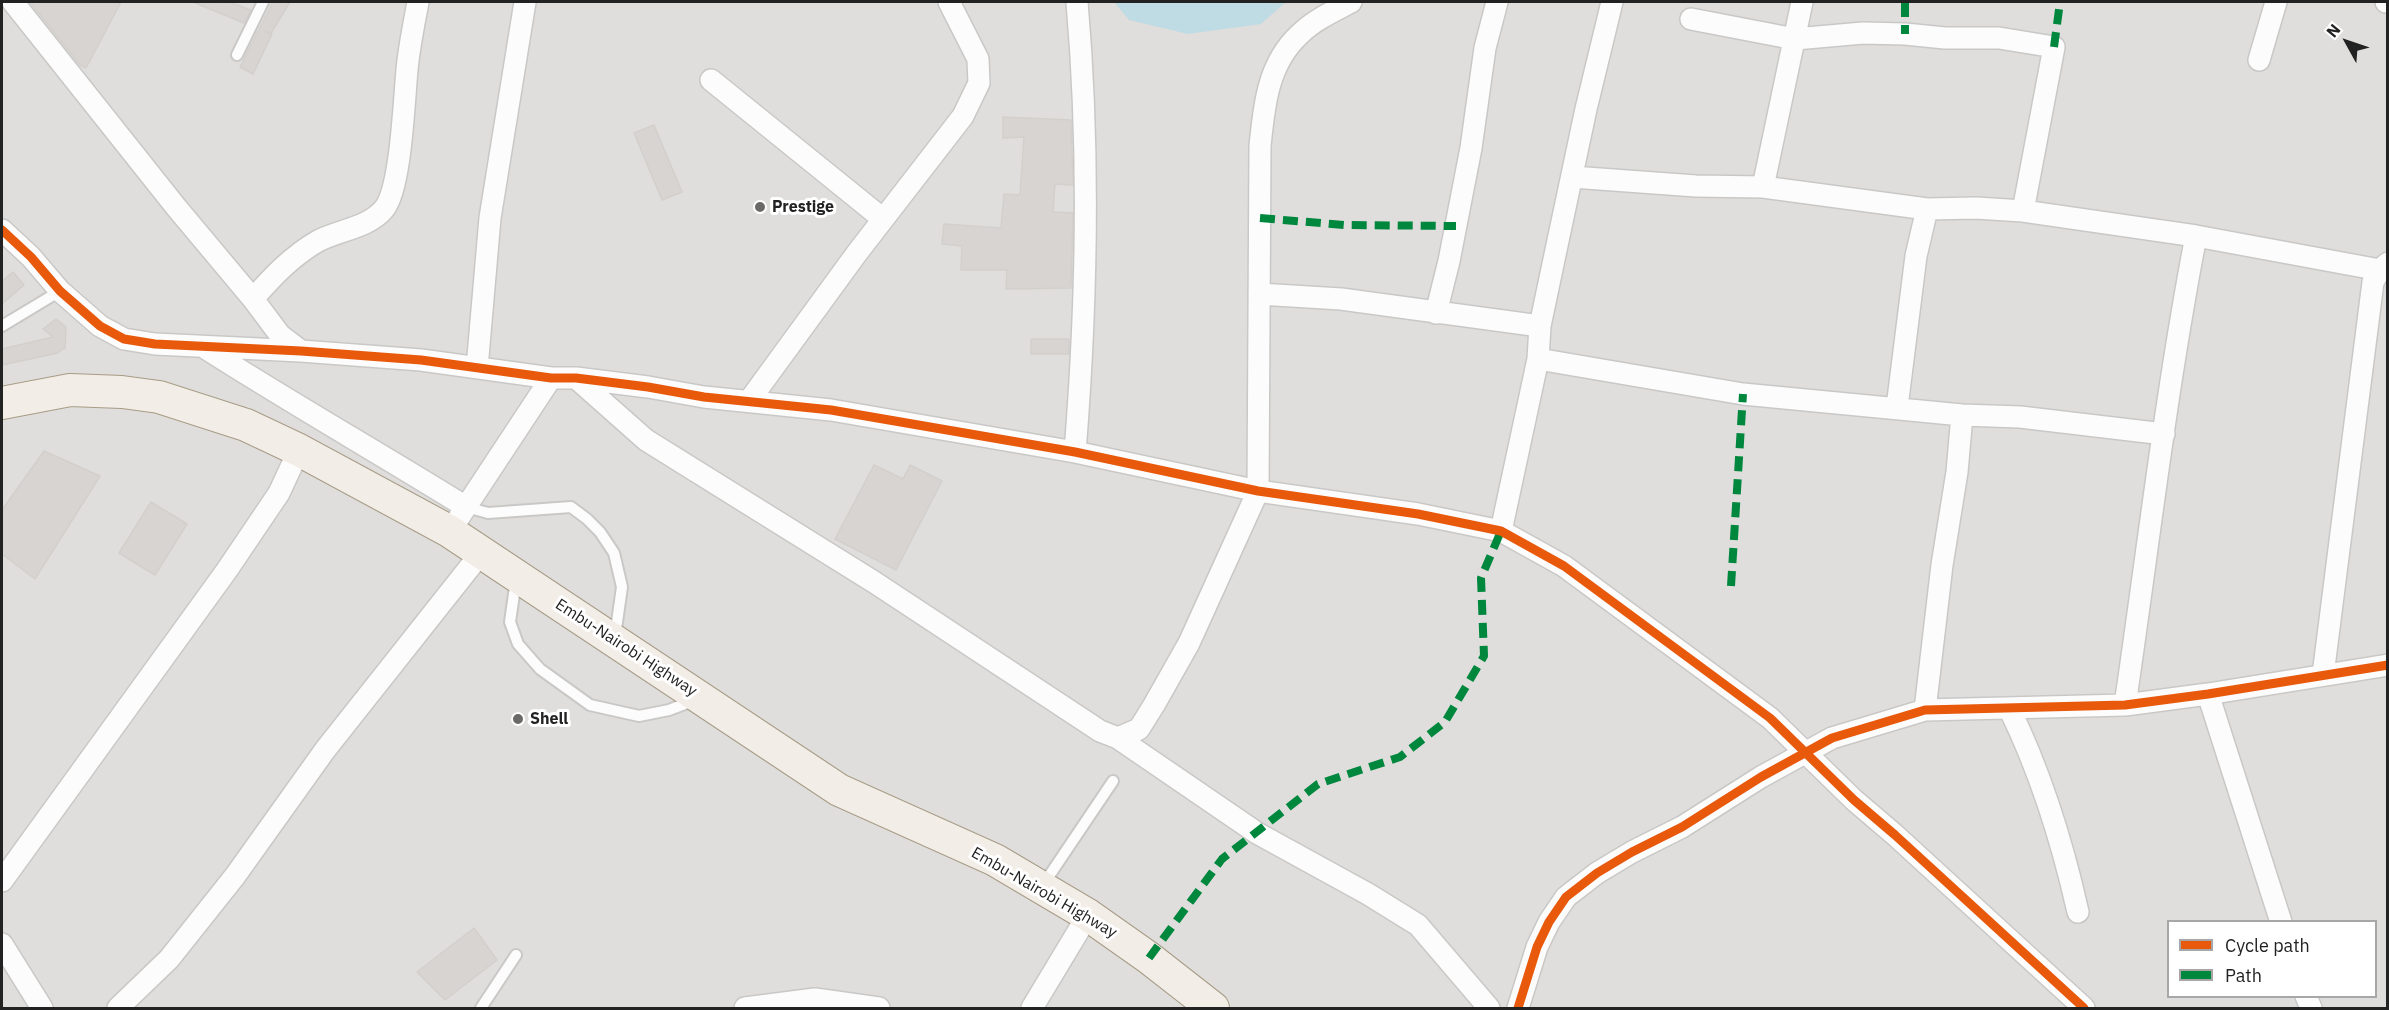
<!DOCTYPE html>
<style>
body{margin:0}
#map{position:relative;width:2389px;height:1010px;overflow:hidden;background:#f0eeeb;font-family:"IBM Plex Sans",sans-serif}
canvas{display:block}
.frame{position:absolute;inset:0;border:3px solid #222;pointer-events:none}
.legend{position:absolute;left:2167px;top:920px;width:210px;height:78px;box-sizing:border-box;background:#fff;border:2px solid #a7a7a7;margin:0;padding:8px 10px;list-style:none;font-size:18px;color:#222}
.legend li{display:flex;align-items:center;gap:12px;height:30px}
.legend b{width:30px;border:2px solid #a7a7a7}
.north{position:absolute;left:2317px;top:12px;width:60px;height:60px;-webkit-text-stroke:4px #fff;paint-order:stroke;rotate:310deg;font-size:16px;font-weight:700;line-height:24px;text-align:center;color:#222}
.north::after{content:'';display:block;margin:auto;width:21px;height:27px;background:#222;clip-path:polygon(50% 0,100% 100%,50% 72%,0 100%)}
</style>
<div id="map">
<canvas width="2389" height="1010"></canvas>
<div class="frame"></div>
<ul class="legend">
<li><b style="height:8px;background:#e8590c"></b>Cycle path</li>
<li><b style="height:8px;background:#00873e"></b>Path</li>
</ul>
<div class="north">N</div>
</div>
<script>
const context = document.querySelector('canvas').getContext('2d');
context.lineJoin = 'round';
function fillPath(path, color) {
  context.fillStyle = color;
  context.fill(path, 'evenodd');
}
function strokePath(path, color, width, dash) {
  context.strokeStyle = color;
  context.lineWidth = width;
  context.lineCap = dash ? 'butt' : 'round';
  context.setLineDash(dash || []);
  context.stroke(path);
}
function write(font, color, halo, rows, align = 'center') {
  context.font = font + ' "IBM Plex Sans",sans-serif';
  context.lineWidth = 6;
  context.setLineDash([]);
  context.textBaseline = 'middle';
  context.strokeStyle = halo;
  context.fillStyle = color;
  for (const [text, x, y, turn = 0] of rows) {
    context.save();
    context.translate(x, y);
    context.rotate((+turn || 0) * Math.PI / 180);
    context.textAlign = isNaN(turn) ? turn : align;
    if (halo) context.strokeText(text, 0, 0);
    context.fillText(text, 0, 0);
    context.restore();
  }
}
fillPath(new Path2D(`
 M2,2h2385v1006h-2385zM2168,922h208v74h-208z`), '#dfdedc');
fillPath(new Path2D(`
 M1114,2h172l-25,22 -73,10 -59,-14z`), '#bfdbe3');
const building = new Path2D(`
 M30,2h91l-35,66 -6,-3z
 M193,2h36l22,8 -7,13z
 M273,2h17l-19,31 -7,-2 8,3 -19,40 -13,-7z
 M1003,117l68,3 2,65 -18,-1 -2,28 20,1 -2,75 -65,1 1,-19h-46l1,-24 -20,-2 2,-20 57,4 3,-34 16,1 4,-58 -21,1z
 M654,125l28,67 -20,8 -28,-67z
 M13,272l11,13 -22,19v-23z
 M56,319l10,8 -1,22 -1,-1 -6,5 -56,12v-16l51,-12 -10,-8z
 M1031,339h38v15h-38z
 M44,451l56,25 -65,103 -33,-25v-44z
 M874,465l29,14 7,-14 32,16 -46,89 -61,-31z
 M151,502l36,22 -32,51 -36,-22z
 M474,928l23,32 -52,40 -28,-28z`);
fillPath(building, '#d7d4d2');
strokePath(building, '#d3d0cc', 1.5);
const lane = new Path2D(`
 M237,55l26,-53
 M2,326l58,-35
 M466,507l22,6 83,-6 16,12 13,13 14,21 8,34 -7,49
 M516,580l-6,42 8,22 22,25 50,36 49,11 30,-6 26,-10
 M1043,885l70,-104
 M481,1008l35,-53`);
const street = new Path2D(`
 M13,2l163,205 77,92 27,36 21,16
 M2386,2h2
 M1691,19l104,20 68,-6 42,1 40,4h54l55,9 -31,164
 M2259,60l17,-58
 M711,80l172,139
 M1572,177l124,9 67,1 164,22 49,-1 47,3 173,25 184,34
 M1763,187l39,-185
 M2,230l29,27 29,34 40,35 24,13 31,5 146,7 120,9 130,18h25l72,9 56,10 127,13 244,42 183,39 160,23 83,17 63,35 206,152 84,82 41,35 189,173
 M1259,294l82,5 199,27
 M253,299c19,-22 39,-43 65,-58 21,-11 50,-13 66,-32 17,-20 20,-109 23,-139 2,-23 7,-46 11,-68
 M1436,313l13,-52 22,-113 14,-100 12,-46
 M205,348c86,55 174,105 261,159
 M1538,359l205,35 219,21 -5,57 -15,93 -17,145
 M477,368l13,-150 35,-216
 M576,378l70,62 228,142 226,149 18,7 21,-9 15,-24 35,-62 69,-152 2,-345c4,-41 8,-83 40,-112 14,-14 34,-23 51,-32
 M749,401l108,-148 106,-137 16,-33 -1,-24 -29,-57
 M1897,407l19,-151 11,-47
 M1962,415l58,2 144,17
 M1075,452c12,-150 15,-301 2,-450
 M458,519l93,-141
 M1501,531l37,-172 2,-33 16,-76 30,-141 26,-107
 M2323,675l50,-393 7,-12 8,-7
 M2208,694l73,228
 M2125,705c23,-156 41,-314 71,-469
 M2009,708c32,65 53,133 69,204
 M1118,738l139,95 111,61 50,31 71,83
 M2,881l225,-311 52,-77 20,-43
 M2,944l40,64
 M2306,996l5,12
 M118,1008l51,-49 66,-83 90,-126 156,-197
 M745,1008l70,-9 64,9
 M1032,1008l56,-93
 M1518,1008l19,-61 12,-25 17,-25 31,-24 35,-21 50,-25 79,-50 71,-39 93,-28 200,-5 83,-11 180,-29`);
const primary = new Path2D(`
 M2,403l68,-13 52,2 37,5 87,28 53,25 150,81 390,259 156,70 93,55 61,43 64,50`);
strokePath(lane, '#c9c8c7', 14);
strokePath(street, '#c9c8c7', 24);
strokePath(primary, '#a79c86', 34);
strokePath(lane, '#fdfcfc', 10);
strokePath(street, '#fdfcfc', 21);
strokePath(primary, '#f3ede7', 32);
strokePath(new Path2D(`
 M1905,2v32
 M2054,47l6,-45
 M1260,218l84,7 112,1
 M1731,586l12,-192
 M1149,958l73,-99 96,-75 82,-27 45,-35 39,-66 -3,-78 20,-47`), '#00873e', 8, [15, 8]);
strokePath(new Path2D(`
 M2,230l29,27 29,34 40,35 24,13 31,5 146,7 120,9 130,18h25l72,9 56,10 127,13 244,42 183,39 160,23 83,17 63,35 206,152 84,82 41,35 189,173
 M1518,1008l19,-61 12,-25 17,-25 31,-24 35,-21 50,-25 79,-50 71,-39 93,-28 200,-5 83,-11 180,-29`), '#e8590c', 9);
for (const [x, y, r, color] of [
 [760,207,6,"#6a6968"],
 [518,719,6,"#6a6968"]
]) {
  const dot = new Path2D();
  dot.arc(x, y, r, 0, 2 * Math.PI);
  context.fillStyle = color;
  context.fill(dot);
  strokePath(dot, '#fff', 2);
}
write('bold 16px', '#222', '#fff', [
 ["Prestige",772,207],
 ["Shell",530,719]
], 'left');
write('16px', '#222', '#fff', [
 ["Embu-Nairobi Highway",626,648,33],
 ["Embu-Nairobi Highway",1044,893,30]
]);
</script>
